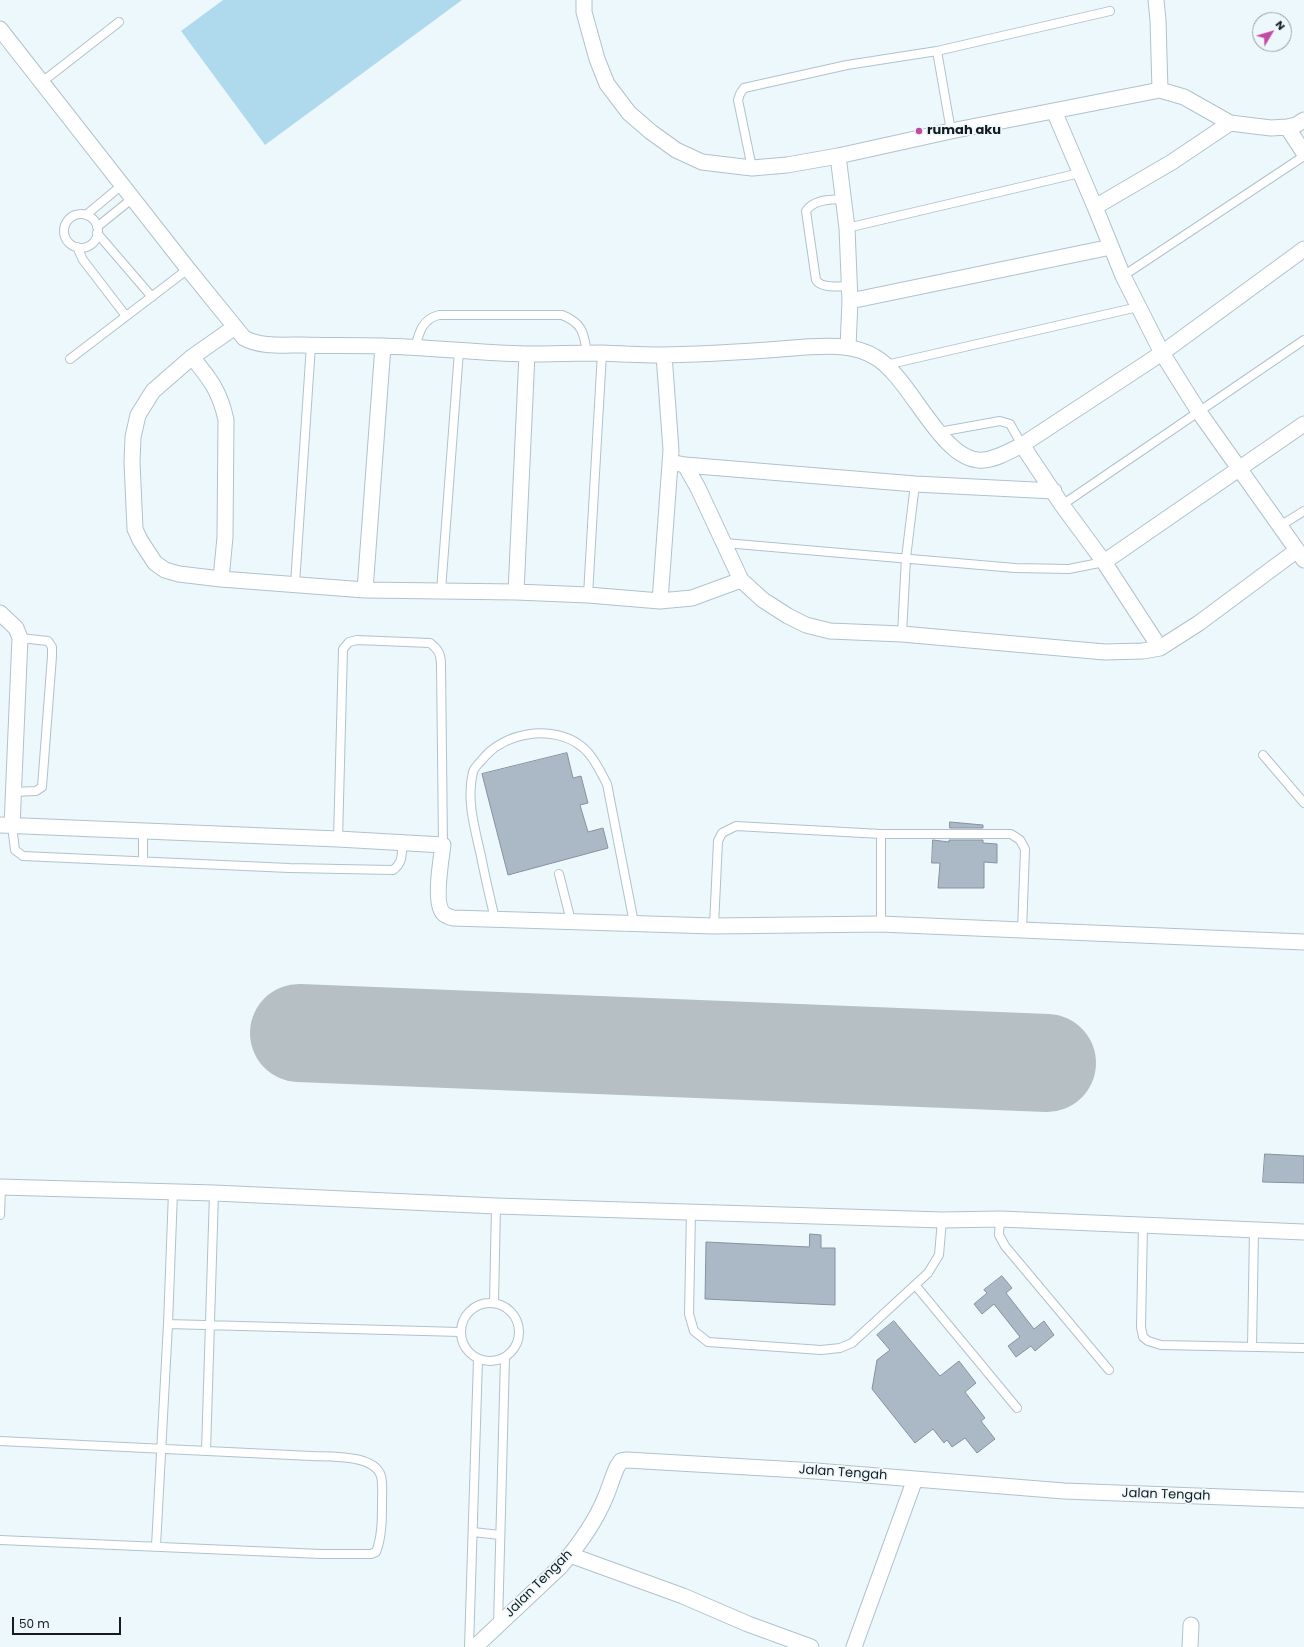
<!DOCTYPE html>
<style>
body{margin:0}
#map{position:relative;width:1304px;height:1647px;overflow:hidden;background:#edf8fd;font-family:Poppins,sans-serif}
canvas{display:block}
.north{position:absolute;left:1252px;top:12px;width:40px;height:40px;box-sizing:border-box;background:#edf8fd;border:1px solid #97a0a4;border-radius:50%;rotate:52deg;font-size:11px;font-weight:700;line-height:16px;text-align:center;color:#151b1e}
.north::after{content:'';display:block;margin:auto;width:14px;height:18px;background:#c14ba2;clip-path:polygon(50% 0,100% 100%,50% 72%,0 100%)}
.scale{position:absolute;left:12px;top:1617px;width:109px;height:18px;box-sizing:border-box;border:2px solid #151b1e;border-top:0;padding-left:5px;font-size:12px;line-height:14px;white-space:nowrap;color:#151b1e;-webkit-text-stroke:3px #edf8fd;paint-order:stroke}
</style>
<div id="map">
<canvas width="1304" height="1647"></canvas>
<div class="north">N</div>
<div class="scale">50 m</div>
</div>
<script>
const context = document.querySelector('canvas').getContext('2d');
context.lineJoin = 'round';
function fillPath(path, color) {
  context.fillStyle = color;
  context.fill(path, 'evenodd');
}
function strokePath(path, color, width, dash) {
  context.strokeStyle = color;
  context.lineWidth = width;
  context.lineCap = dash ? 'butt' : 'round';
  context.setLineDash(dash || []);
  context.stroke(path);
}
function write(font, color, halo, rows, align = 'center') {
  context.font = font + ' Poppins,sans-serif';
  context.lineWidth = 3.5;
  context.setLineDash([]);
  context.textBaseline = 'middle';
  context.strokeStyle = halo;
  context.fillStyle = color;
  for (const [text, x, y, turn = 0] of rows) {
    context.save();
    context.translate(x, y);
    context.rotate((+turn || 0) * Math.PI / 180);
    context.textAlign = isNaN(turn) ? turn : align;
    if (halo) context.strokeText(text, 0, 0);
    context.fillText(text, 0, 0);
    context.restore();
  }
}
fillPath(new Path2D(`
 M223,0h239l-197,145 -84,-114z`), '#afdaee');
strokePath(new Path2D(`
 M299,1033l748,30`), '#b6bfc4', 98);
const building = new Path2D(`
 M567,753l6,25 8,-2 7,27 -8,2 8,27 15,-4 5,20 -100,27 -26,-101z
 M950,822l33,3v3h-33z
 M933,840l16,2v-2h34v3l14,1v19l-13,-1v26h-46l2,-25h-8z
 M1265,1154l39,2v27l-41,-1z
 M810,1234l11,1v13h14v57l-130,-6 1,-57 103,5z
 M1002,1276l10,12 -6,5 28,36 10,-8 10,14 -19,16 -4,-5 -15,11 -8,-11 12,-9 -26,-33 -12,10 -8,-10 13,-11 -3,-3z
 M894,1321l46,55 19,-15 17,22 -11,9 20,26 -4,3 14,18 -18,14 -12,-15 -13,9 -5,-7 -3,3 -11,-14 -18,14 -43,-54 5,-29 13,-10 -13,-15z`);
fillPath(building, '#abb8c5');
strokePath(building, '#86929f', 1);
const service = new Path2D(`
 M42,82l77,-60
 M951,131l-14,-80 173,-40
 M752,168l-14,-68 2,-6 4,-6 103,-23 90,-14
 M843,199c-13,1 -29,0 -37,12l10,69c6,9 23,6 33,6
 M64 231a17 17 0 1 1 34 0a17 17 0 1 1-34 0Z
 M86,215l36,-30
 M97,227l36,-29
 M847,228l233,-55
 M97,233l55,64
 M77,247l6,13 43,56
 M1123,276l181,-120
 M415,348c4,-15 7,-29 24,-33h123c21,8 22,19 25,38
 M70,359l118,-90
 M886,365l252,-58
 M939,432l61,-11 10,3 12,21
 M1062,505l242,-165
 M1280,526l24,-15
 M725,543l290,25 54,1 35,-7
 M295,584l16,-239
 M441,591l18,-240
 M588,595l14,-242
 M902,634l4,-76 9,-74
 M1263,755l41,48
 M14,792l22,-1 6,-4 10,-131v-9l-4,-6 -28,-3
 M12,826l3,24 8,6 266,12 104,2c10,-7 9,-16 9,-27
 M143,831v30
 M881,834h130l9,6 5,9 -3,82
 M338,839l5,-190 6,-7 8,-2 73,3c8,6 11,11 11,21l2,181
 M559,874l12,47
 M495,919c-5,-21 -10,-42 -14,-63 -6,-27 -15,-56 -8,-84 1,-4 6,-9 9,-12 21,-28 71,-36 99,-14 12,9 19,25 26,38l27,139
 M714,926l4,-85 4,-8 14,-7 145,8v90
 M691,1212l-2,102 5,17 14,11 113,8 19,-2 12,-5 76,-70 11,-18 3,-35
 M0,1215l1,-28
 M1000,1219l-1,16 6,11 104,124
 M1143,1225l-2,102 2,10 5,4 13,4 143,3
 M916,1286l101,122
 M461 1332a29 29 0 1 1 58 0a29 29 0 1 1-58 0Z
 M494,1303l2,-97
 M168,1324l292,8
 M1252,1347l2,-117
 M0,1441l311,15c19,1 63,-2 70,20 2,8 1,19 1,27 0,15 0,34 -6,49l-5,2h-50l-321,-14
 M206,1451l8,-258
 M473,1532l27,3
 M156,1546l12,-222 5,-132
 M498,1625l7,-268
 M469,1647l9,-288`);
const minor = new Path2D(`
 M584,0v12l13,47 10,25 22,29 22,19 25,18 26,12 50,6 35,-3 51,-9 113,-25 209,-41 24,7 46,26 41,5 16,-1 9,-2 8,-5
 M1156,0l2,20 2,70
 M0,29l188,240 56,69c16,9 38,7 57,7 26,1 53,0 79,1 49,1 98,7 146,8 25,0 51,-1 76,-1 20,1 41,2 62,2 48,-1 95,-4 142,-8 24,-1 48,-3 69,10 36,20 67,107 108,103 14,-1 27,-9 39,-15l140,-92 142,-104
 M1054,111l41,96
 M1230,123l-58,39 -77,45 28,69 39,77 37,59 105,148
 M1287,127l17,26
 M838,156l9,72 3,73 -2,46
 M850,301l261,-54
 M235,327l-43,30 -39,34 -15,24 -5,22 -1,25 3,67 5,11 15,23 10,7 14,4 42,5 144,11 151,2 72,3 72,6 32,-3 49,-18 -43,-92 -13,-23
 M192,357c18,22 28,34 34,63l-1,117 -4,42
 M1022,445l40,60 42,57 56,86
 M670,462l15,3 230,19 139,7
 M1104,562l200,-138
 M741,580l22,20 25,16 18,9 24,6 72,3 203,18 38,-1 17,-3 39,-25 97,-72
 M365,590l18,-244
 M516,592l11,-238
 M660,601l11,-151 -7,-95
 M0,613l16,15 4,10 -8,188
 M0,825l338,14 105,6c-2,15 -10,60 1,69 2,2 6,3 9,4l261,8 167,-2 423,18
 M0,1187l214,6 282,13 446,14 58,-1 304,13
 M570,1555l113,41 65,28 63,23
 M475,1647l85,-80c19,-22 35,-44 46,-71 4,-10 7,-20 11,-29l4,-6 6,-1 189,11 248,20 240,9
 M854,1647l61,-168
 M1190,1647l1,-22`);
strokePath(service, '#b0c2cb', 10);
strokePath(minor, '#b0c2cb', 17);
strokePath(service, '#fff', 8);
strokePath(minor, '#fff', 15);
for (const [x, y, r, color] of [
 [919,131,4,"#c14ba2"]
]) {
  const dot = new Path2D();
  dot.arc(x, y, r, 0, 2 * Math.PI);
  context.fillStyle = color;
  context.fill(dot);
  strokePath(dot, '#edf8fd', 1.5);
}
write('bold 13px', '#151b1e', '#edf8fd', [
 ["rumah aku",927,131]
], 'left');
write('13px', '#151b1e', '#edf8fd', [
 ["Jalan Tengah",843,1473,4],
 ["Jalan Tengah",1166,1495,2],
 ["Jalan Tengah",539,1584,-45]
]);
</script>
